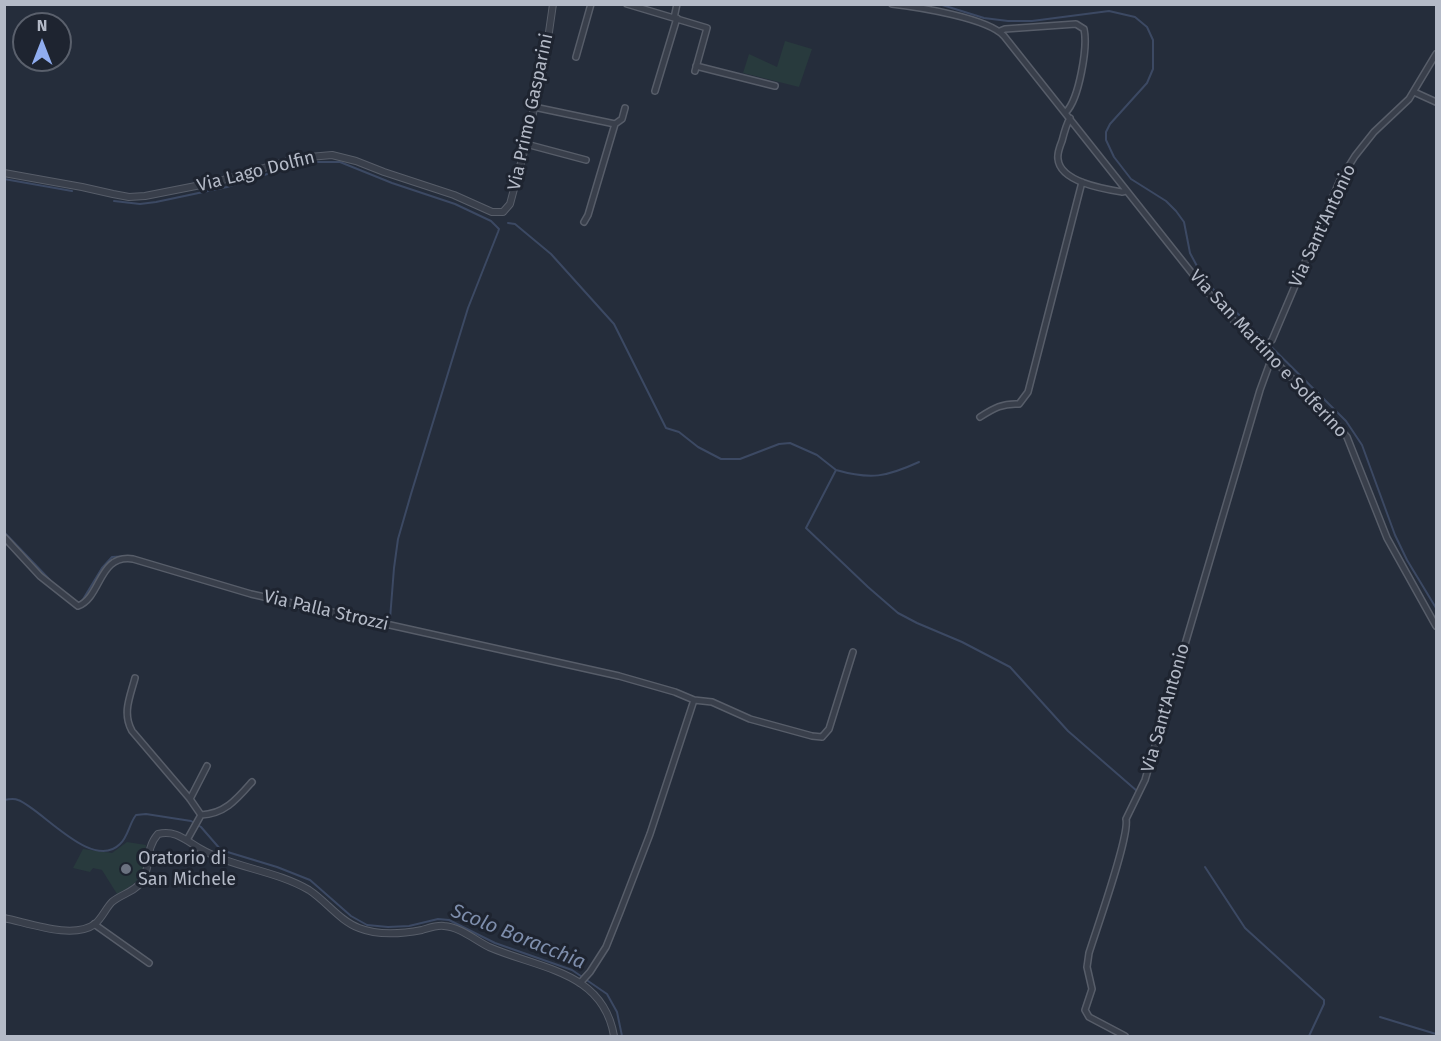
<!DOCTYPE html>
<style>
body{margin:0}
#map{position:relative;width:1441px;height:1041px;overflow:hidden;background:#252d3b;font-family:"Fira Sans",sans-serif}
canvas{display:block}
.frame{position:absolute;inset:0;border:6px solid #b4bac7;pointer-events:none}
.north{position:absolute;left:12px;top:12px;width:60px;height:60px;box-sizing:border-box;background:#1e2430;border:2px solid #5a606c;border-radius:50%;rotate:0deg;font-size:16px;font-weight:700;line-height:24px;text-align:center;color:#b4bac7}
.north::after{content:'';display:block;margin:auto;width:21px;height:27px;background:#90adf0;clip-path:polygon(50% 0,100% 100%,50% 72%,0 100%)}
</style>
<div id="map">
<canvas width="1441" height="1041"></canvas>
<div class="frame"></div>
<div class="north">N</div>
</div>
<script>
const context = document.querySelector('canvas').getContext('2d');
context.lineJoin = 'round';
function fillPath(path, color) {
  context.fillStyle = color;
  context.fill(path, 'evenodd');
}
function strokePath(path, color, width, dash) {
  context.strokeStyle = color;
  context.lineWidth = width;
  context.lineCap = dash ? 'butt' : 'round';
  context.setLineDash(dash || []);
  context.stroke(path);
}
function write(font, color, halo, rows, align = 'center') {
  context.font = font + ' "Fira Sans",sans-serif';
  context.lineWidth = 6;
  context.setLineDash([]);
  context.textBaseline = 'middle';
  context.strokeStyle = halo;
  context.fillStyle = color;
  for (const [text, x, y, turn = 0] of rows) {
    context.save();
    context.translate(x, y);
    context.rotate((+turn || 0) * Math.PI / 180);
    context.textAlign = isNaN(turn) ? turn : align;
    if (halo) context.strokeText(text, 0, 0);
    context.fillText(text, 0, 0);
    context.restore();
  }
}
fillPath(new Path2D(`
 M785,41l27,8 -13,38 -56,-14 6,-19 28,13z
 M127,842l19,3c-3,30 -1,34 -29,49l-15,-24 -9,-2 -3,4 -17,-4 10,-19 29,4z`), '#283a3d');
strokePath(new Path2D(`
 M939,4l45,14 24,3h24l77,-10 26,6 12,10 6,13v29l-6,14 -37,41 -4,8v8l8,17 17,22 35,22 10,10 8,11 6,31 8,15 15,21 133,132 16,24 33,90 12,25 29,48
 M4,179l68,12
 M114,201l26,3 16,-2 71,-15 65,-21 15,-2
 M508,223l7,1 36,30 63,70 52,104 13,4 19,15 23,12h19l39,-15 11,-1 27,12 19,15 -30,58 62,59 30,26 19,10 45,19 48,25 58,64 69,60
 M836,470c35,10 50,7 83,-8
 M4,532l46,48
 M257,593l128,28 5,-2 4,-51 4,-29 13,-45 57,-186 30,-76 1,-3 -8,-8 -36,-17 -63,-21 -52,-21h-22
 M82,601l20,-33 10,-11 17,-1 22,6
 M4,800c5,-1 10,-2 14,0 23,8 74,72 102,44 8,-7 9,-20 16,-29l10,-1 45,7 10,6 20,23 56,17 33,13 41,36 16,9 21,2 21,-1 29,-7 11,1 46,23 77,27 35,24 10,18 5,24
 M1205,867l40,61 79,72v4l-15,32
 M1380,1017l56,17`), '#3c4963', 2);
const minor = new Path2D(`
 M627,4l80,24 -12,43
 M892,4c26,3 96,14 112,32l195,246 24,28 105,104 19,23 40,101 49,88
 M674,18l3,-14
 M1000,31l5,-2 71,-5 8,5c4,18 -5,70 -18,83
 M576,57l15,-53
 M696,66l79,20
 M655,91l22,-73
 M1414,92l22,10
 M534,107l81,17
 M1070,118c-4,7 -6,15 -8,23 -2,5 -5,12 -4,18 2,23 46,30 64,33l4,-1
 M615,124l7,-5 3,-11
 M526,144l60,16
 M584,222l4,-7 27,-91
 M1263,349l9,-9 68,-160 15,-24 19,-24 35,-33 27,-45
 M980,417c14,-9 23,-14 39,-13l9,-12 54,-210
 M4,537l36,39 38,30c24,-9 20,-52 55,-47l118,35 368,82 56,16 19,8 18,2 38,17 62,17 10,1 7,-8 24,-77
 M135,678c-5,19 -13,35 -3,53l58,68 11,16
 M190,799l17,-33
 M187,840l14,-25c24,-1 36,-16 51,-33
 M94,924l55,39
 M580,983l10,-11 16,-25 14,-35 30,-78 44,-134
 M1125,1036l-36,-19 -4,-7 7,-21 -5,-22 2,-14c7,-23 41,-117 37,-134l19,-39 115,-390 12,-33`);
const tertiary = new Path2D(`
 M4,173l78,14 31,7 16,3 16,-1 71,-14 82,-24 34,-3 24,6 28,11 70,23 38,17h11l7,-8 16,-60 19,-84 8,-56
 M4,918c25,5 69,22 91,6 7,-6 11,-16 17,-22 9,-8 23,-10 30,-21 10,-15 2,-31 16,-47 17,-4 26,5 41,14 34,20 76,22 110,42 17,11 31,31 50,38 20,8 42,6 63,2 7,-2 15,-5 22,-4 16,1 31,14 45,21 51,22 114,24 125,89`);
strokePath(minor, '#575d69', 8);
strokePath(tertiary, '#575d69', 8);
strokePath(minor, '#393f4b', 5);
strokePath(tertiary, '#393f4b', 6);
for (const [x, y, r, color] of [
 [126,869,6,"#6b7280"]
]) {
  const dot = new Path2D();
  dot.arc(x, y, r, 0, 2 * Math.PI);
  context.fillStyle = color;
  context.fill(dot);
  strokePath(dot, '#1e2430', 2);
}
write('18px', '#b4bac7', '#1e2430', [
 ["Via Primo Gasparini",531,112,-78],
 ["Via Lago Dolfin",256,172,-14],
 ["Via Sant'Antonio",1323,226,-65],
 ["Via San Martino e Solferino",1268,354,47],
 ["Via Palla Strozzi",326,611,13],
 ["Via Sant'Antonio",1166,708,-74]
]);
write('18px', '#b4bac7', '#1e2430', [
 ["Oratorio di",138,859],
 ["San Michele",138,880]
], 'left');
write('italic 20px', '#7e8eac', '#1e2430', [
 ["Scolo Boracchia",518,937,22]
]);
</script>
